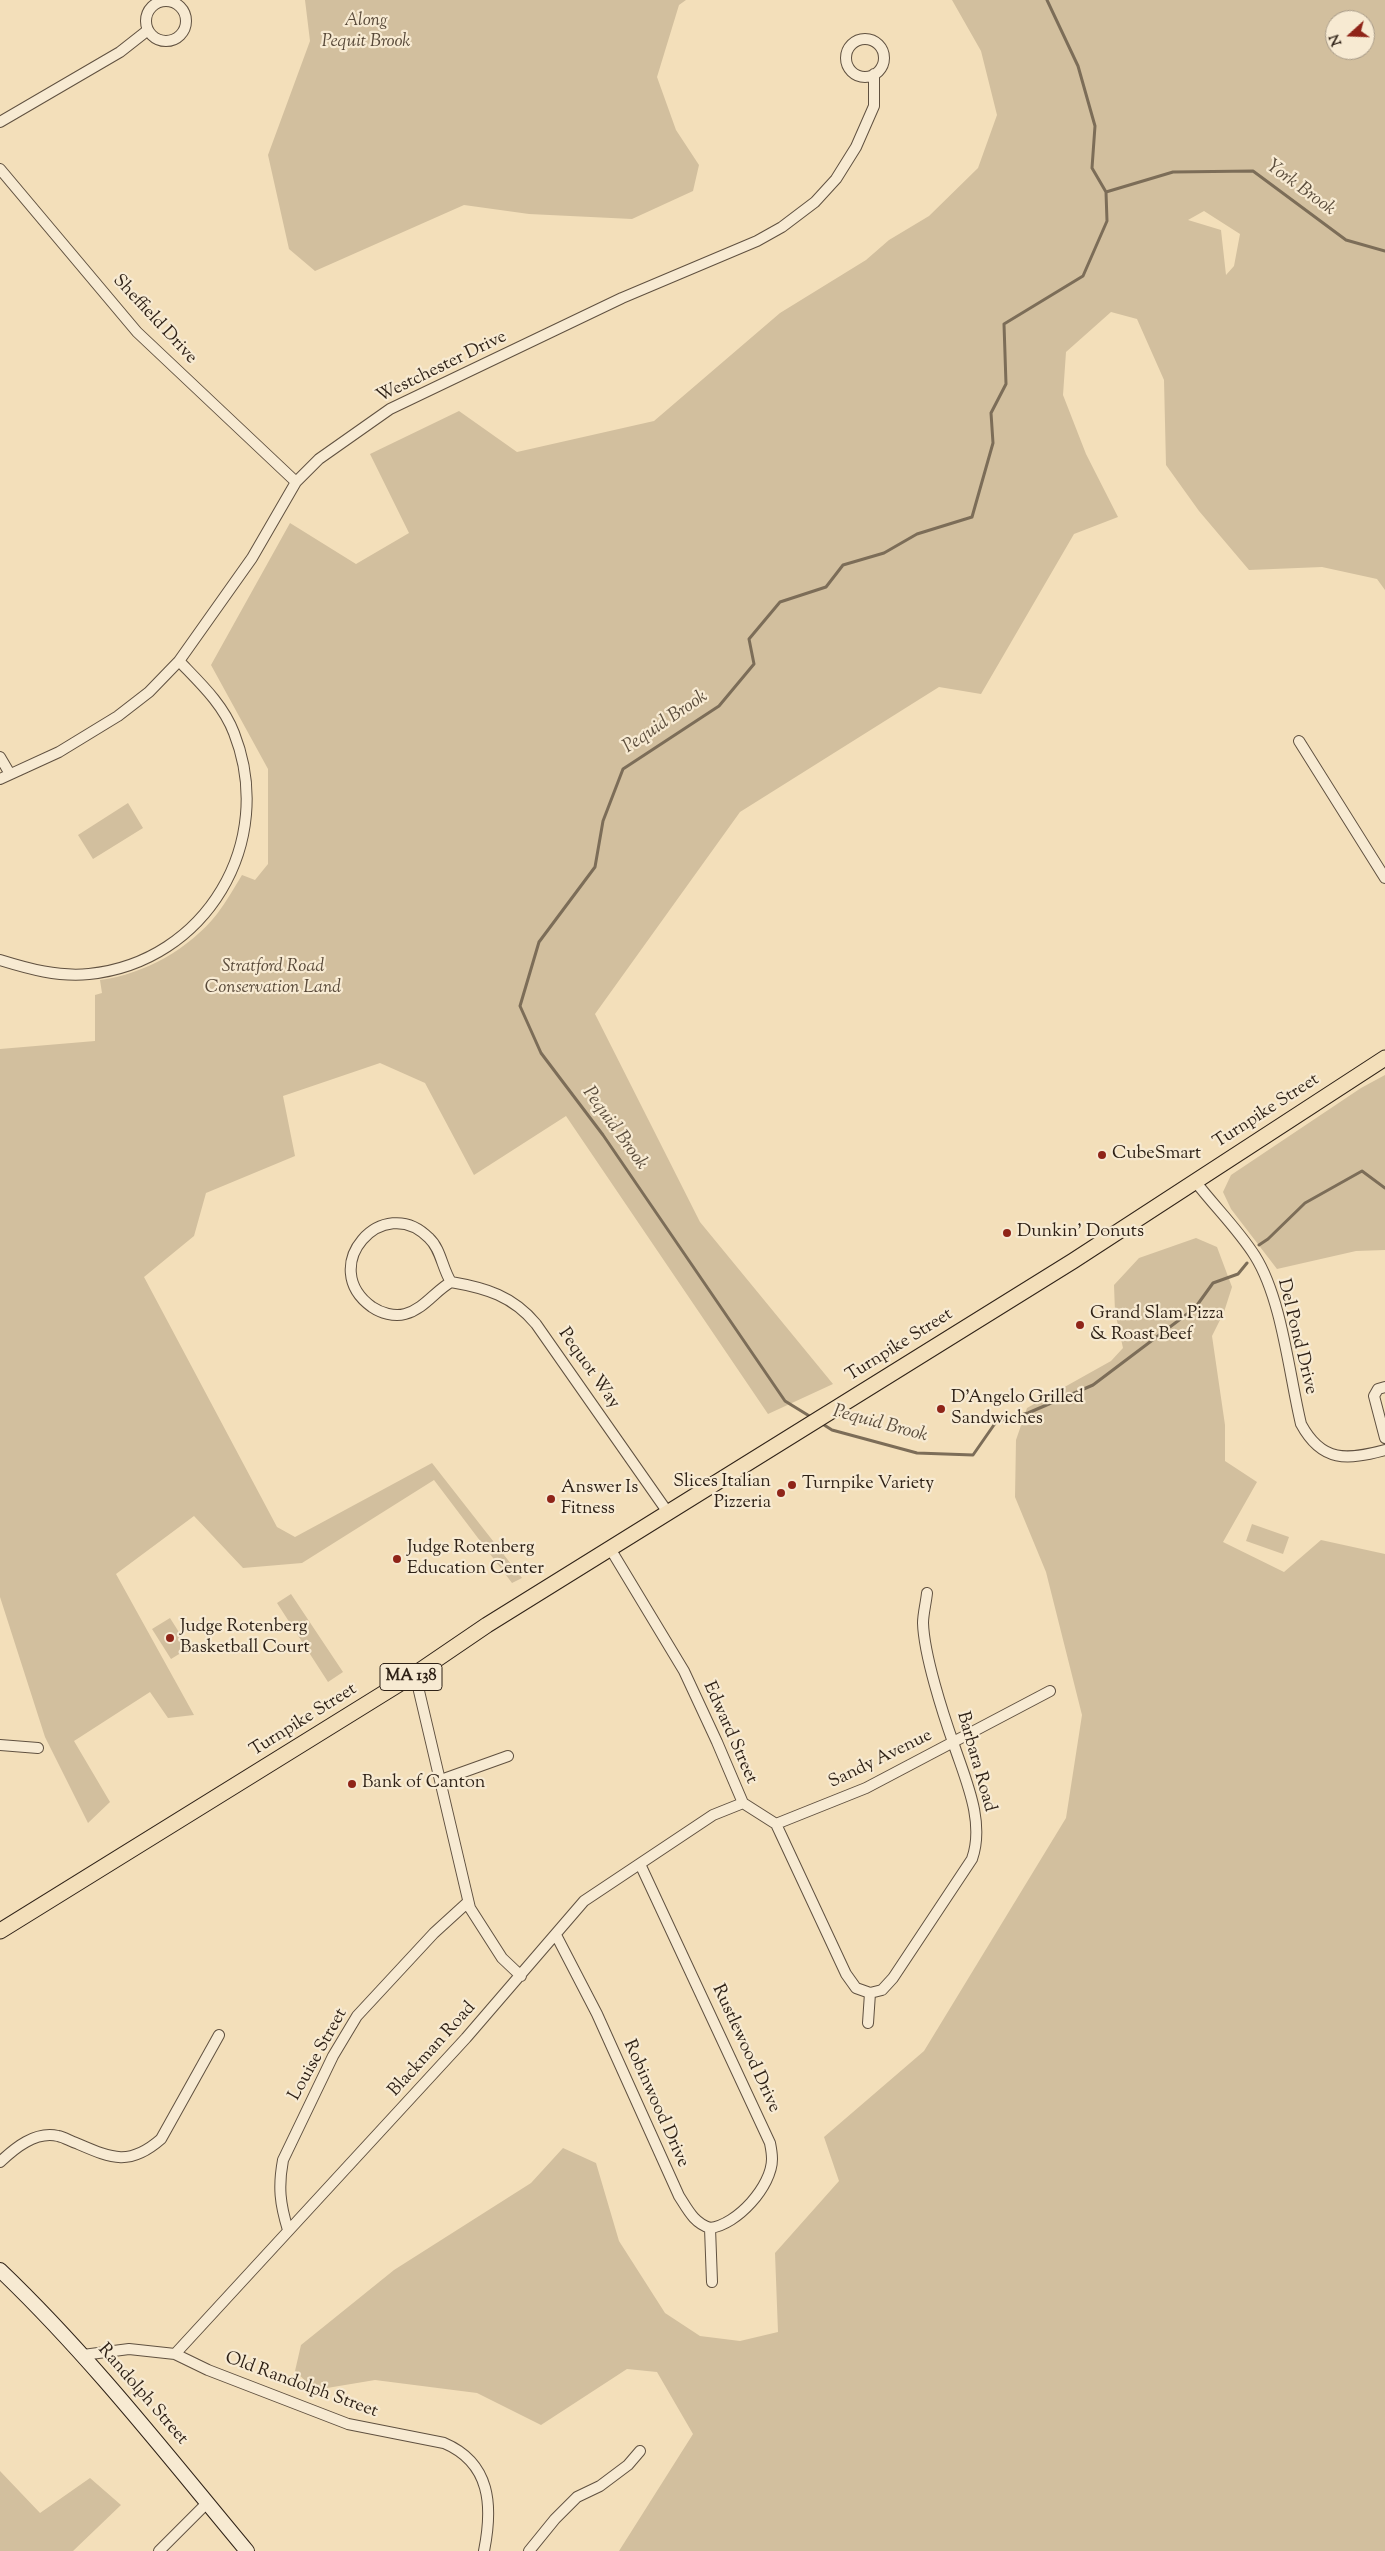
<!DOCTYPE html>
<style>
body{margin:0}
#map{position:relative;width:1385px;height:2551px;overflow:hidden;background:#f3dfba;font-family:"Sorts Mill Goudy",serif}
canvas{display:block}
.north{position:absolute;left:1325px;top:10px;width:50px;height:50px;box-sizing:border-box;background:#f7ead2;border:1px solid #a79a87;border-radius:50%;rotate:250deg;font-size:14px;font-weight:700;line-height:20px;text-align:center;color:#2f2217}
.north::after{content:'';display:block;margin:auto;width:18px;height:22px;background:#8f2418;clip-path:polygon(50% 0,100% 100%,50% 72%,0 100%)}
</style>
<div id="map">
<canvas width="1385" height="2551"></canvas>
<div class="north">N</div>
</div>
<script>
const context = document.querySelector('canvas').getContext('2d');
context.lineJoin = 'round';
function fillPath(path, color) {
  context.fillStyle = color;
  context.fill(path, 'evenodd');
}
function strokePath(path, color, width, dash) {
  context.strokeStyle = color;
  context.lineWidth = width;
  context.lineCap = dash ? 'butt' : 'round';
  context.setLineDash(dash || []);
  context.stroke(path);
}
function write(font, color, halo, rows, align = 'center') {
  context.font = font + ' "Sorts Mill Goudy",serif';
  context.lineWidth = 4.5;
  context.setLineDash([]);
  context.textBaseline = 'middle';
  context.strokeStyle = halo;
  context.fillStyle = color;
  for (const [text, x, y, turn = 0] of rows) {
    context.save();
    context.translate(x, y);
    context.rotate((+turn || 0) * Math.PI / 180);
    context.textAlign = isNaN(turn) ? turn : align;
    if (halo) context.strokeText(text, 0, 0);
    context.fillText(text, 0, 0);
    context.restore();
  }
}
fillPath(new Path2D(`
 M305,0h381l-7,5 -22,72 19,53 23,35 -6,26 -61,28 -103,-5 -65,-9 -149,66 -26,-22 -21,-94 42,-114z
 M952,0h433v590l-8,-11 -55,-12 -73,3 -50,-59 -33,-46 -2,-85 -27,-61 -26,-7 -45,40 -3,43 23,59 32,63 -44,17 -93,160 -42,-7 -199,125 -145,202 105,208 133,162 -65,30 -202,-298 -92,59 -49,-92 -45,-20 -97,33 12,60 -89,37 -12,43 -50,41 133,250 18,10 137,-74 90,115 -10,5 -78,-103 -132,83 -59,5 -49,-52 -78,58 78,141 -26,3 -18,-26 -76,49 36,61 -22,21 -43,-86 -45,-140v-548l95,-8v-46l7,-2 -2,-13c45,-6 89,-31 117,-66 9,-12 17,-26 25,-39l13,5 13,-16v-95l-57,-104 79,-142 66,41 53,-31 -39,-79 89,-43 58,41 137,-31 126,-108 86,-53 23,-20 40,-24 49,-48 19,-53 -16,-64zM1335,20h30v30h-30zM1204,211l36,23 -6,32 -8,9 -5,-45 -33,-10z
 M128,803l15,25 -50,31 -15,-24z
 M1385,1075v175l-29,1 -79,18 -46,-60 -8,-17 8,-17 130,-87z
 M1196,1238l21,9 15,40 -8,25 -12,24 13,89v36l32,21 -34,60 61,30 37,-32 64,14v997h-766l74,-117 -36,-62 -30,-3 -86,56 -64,-32 -102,-13 -60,10 -20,-19 6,-26 93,-75 137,-87 32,-35 33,15 23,78 46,72 35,23 40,5 38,-9 -3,-79 64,-72 -15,-44 100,-86 142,-233 16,-103 -36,-143 -31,-75 1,-57 11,-32 84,-47 12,-13 -8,-36 -1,-27 25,-27z
 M1252,1524l37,13 -6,17 -37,-13z
 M291,1594l52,78 -15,10 -51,-79z
 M170,1618l19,30 -18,11 -19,-30z
 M0,2471l40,42 50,-35 31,27 -48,46h-73z`), '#d2bf9e');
strokePath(new Path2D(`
 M1106,192l67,-20 80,-1 93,69 39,11
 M1259,1245l9,-6 37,-36 57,-32 23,17
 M811,1417l-26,-16 -182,-266 -62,-82 -21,-47 19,-64 56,-75 8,-46 20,-52 96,-63 35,-42 -5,-25 31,-37 46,-15 17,-22 41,-12 33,-19 55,-17 21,-74 -2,-30 15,-29 -2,-60 79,-48 24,-55 -1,-29 -14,-24 3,-42 -17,-60 -31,-66
 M821,1423l11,7 85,23 56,2 23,-33 32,-9 65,-28 102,-77 18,-25 25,-9 9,-11`), '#7c6d58', 3);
const minor = new Path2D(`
 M146 21a20 20 0 1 1 40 0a20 20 0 1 1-40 0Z
 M846 58a19 19 0 1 1 38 0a19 19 0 1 1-38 0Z
 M0,122l120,-70 28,-22
 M0,169l137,163 159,150
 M1299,741l86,137
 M0,757l10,17
 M0,779l59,-27 59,-36 31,-24 30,-31 73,-103 44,-76 23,-23 71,-50 232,-111 135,-57 25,-14 33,-25 21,-23 20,-32 18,-41v-32
 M0,960c29,9 58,17 89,14 117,-12 188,-132 145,-241 -11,-29 -34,-50 -55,-72
 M1195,1181c19,25 43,48 60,75 27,43 34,118 46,168 21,39 46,36 84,26
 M451,1282c-16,9 -27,27 -46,32 -11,3 -24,-1 -33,-7 -56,-40 11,-116 57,-69 12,11 13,30 22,44 35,6 62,14 85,42l133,190
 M1385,1387l-7,2 -4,7 11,42
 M611,1550l73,121 33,71 26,61 33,21 70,150 10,14 14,5 -2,30
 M415,1674l55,234 32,50 19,18
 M0,1745l38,3
 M441,1780l67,-24
 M776,1824l90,-36 184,-97
 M640,1864l130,279c1,5 2,10 2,16 0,27 -35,66 -62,69
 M556,1935l41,79 82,182c9,14 15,27 31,32l2,54
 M870,1993l12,-3 11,-12 79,-119c13,-37 -6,-78 -18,-114 -11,-31 -30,-90 -31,-122 0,-9 3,-20 4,-30
 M0,2162c15,-14 35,-31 58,-26 6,1 12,5 18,7 35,15 53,24 85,-4l58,-104
 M288,2230c-8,-26 -10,-43 -5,-70l50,-104 24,-40 77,-83 34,-31
 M175,2354l291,-316 118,-137 129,-86 30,-12
 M83,2355l46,-6 46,5 33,16 140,54 96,19c47,20 49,63 40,108
 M159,2551l48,-48
 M529,2551l26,-32 22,-22 23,-11 28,-21 12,-14`);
const secondary = new Path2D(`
 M0,2270c91,87 167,185 247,281`);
const primary = new Path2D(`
 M0,1931l415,-257 72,-49 586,-364 312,-203`);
strokePath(minor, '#605140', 12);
strokePath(secondary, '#2f2217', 16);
strokePath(primary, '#2f2217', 17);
strokePath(minor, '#f7ead2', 10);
strokePath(secondary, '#f7ead2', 14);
strokePath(primary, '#f3dfba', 15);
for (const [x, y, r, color] of [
 [1102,1155,5,"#8f2418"],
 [1007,1233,5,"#8f2418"],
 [1080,1325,5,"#8f2418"],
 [941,1409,5,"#8f2418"],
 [792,1485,5,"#8f2418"],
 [781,1493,5,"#8f2418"],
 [551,1499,5,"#8f2418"],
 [397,1559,5,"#8f2418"],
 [170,1638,5,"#8f2418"],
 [352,1784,5,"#8f2418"]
]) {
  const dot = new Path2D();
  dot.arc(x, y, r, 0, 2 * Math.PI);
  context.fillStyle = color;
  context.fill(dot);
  strokePath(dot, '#f7ead2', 2);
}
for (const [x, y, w] of [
 [411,1677,62]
]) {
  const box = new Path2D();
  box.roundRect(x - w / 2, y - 13.5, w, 27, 4);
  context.fillStyle = '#f7ead2';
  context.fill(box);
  strokePath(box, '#2f2217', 1);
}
write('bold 16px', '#2f2217', null, [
 ["MA 138",411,1677]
]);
write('italic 18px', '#584939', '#f7ead2', [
 ["Along",366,22],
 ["Pequit Brook",366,43],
 ["Stratford Road",273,968],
 ["Conservation Land",273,989]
]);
write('18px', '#2f2217', '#f7ead2', [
 ["Sheffield Drive",154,320,47],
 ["Westchester Drive",442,368,-26],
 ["Turnpike Street",1267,1112,-33],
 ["Del Pond Drive",1296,1337,76],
 ["Turnpike Street",900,1346,-32],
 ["Pequot Way",588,1369,55],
 ["Turnpike Street",304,1721,-32],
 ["Edward Street",729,1733,66],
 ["Sandy Avenue",881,1760,-26],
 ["Barbara Road",975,1762,74],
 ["Rustlewood Drive",745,2049,65],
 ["Blackman Road",433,2050,-48],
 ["Louise Street",319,2055,-61],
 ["Robinwood Drive",655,2104,66],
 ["Old Randolph Street",301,2386,20],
 ["Randolph Street",142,2395,49]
]);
write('18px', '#2f2217', '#f7ead2', [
 ["CubeSmart",1112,1155],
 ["Dunkin' Donuts",1017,1233],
 ["Grand Slam Pizza",1090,1315],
 ["& Roast Beef",1090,1336],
 ["D'Angelo Grilled",951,1399],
 ["Sandwiches",951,1420],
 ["Slices Italian",771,1483,"right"],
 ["Pizzeria",771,1504,"right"],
 ["Turnpike Variety",802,1485],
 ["Answer Is",561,1489],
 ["Fitness",561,1510],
 ["Judge Rotenberg",407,1549],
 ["Education Center",407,1570],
 ["Judge Rotenberg",180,1628],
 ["Basketball Court",180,1649],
 ["Bank of Canton",362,1784]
], 'left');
write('italic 19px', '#5c4e3d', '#f7ead2', [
 ["York Brook",1300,189,36],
 ["Pequid Brook",666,723,-34],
 ["Pequid Brook",614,1129,54],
 ["Pequid Brook",880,1425,15]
]);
</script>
